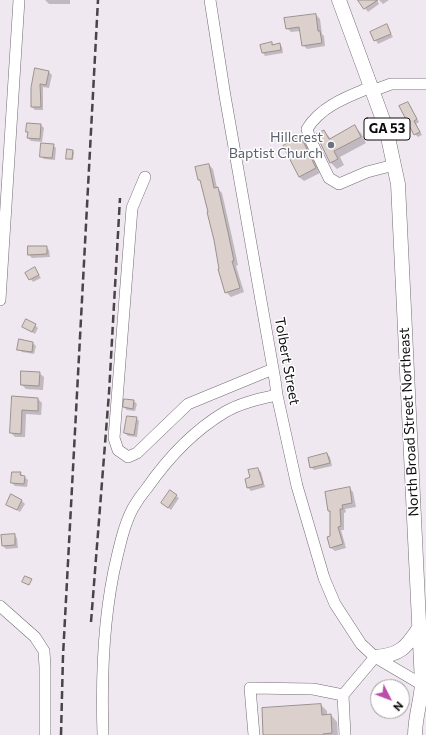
<!DOCTYPE html>
<style>
body{margin:0}
#map{position:relative;width:426px;height:735px;overflow:hidden;background:#f0e8f0;font-family:Commissioner,sans-serif}
canvas{display:block}
.north{position:absolute;left:370px;top:679px;width:40px;height:40px;box-sizing:border-box;background:#fff;border:1px solid #9f9d9f;border-radius:50%;rotate:132deg;font-size:11px;font-weight:700;line-height:16px;text-align:center;color:#0e0b0e}
.north::after{content:'';display:block;margin:auto;width:14px;height:18px;background:#bb4dab;clip-path:polygon(50% 0,100% 100%,50% 72%,0 100%)}
</style>
<div id="map">
<canvas width="426" height="735"></canvas>
<div class="north">N</div>
</div>
<script>
const context = document.querySelector('canvas').getContext('2d');
context.lineJoin = 'round';
function fillPath(path, color) {
  context.fillStyle = color;
  context.fill(path, 'evenodd');
}
function strokePath(path, color, width, dash) {
  context.strokeStyle = color;
  context.lineWidth = width;
  context.lineCap = dash ? 'butt' : 'round';
  context.setLineDash(dash || []);
  context.stroke(path);
}
function write(font, color, halo, rows, align = 'center') {
  context.font = font + ' Commissioner,sans-serif';
  context.lineWidth = 3;
  context.setLineDash([]);
  context.textBaseline = 'middle';
  context.strokeStyle = halo;
  context.fillStyle = color;
  for (const [text, x, y, turn = 0] of rows) {
    context.save();
    context.translate(x, y);
    context.rotate((+turn || 0) * Math.PI / 180);
    context.textAlign = isNaN(turn) ? turn : align;
    if (halo) context.strokeText(text, 0, 0);
    context.fillText(text, 0, 0);
    context.restore();
  }
}
fillPath(new Path2D(`
 M45,0h25v4h-21z
 M359,0h18l2,4 -11,8z
 M379,0h10l-6,4z
 M316,15l4,4 2,15 2,2 1,10 -18,3 -4,-4 -2,-14 -10,1 -4,-4z
 M386,25l7,12 -15,7 -7,-12z
 M272,43l2,2 5,-1 3,3 1,6 -18,3 -2,-3 -2,-7z
 M49,72l3,3 -3,13 -6,-1v23h-8l-3,-3v-19z
 M408,103l11,19 -3,2 6,11 -4,2 -3,-3z
 M41,125l3,3 -2,14 -11,-1 -3,-3 1,-4 -2,-2z
 M354,126l7,7 5,10 -26,14 4,8 -7,4 -6,-6 -14,-29 7,-3 7,8z
 M303,142l5,4 12,27 -16,8 -5,-4z
 M53,145l3,3 -1,12 -11,-1 -3,-3z
 M73,151l1,1 -1,8 -5,-1 -1,-1z
 M209,165l4,4 4,19 5,5 10,44 6,28 -2,1 8,26 -13,5 -5,-5 -24,-109 -3,-3z
 M46,247l3,3 1,7 -18,1 -3,-3z
 M35,268l6,10 -8,4 -7,-9z
 M35,325l3,3 -3,6 -12,-7z
 M33,343l3,3 -2,8 -12,-2 -3,-3z
 M39,373l5,4 -1,13 -17,-1 -4,-4z
 M13,397l25,2 4,4 -1,12 -15,-1 -1,23h-10l-4,-4z
 M134,401l3,3 -2,7 -8,-1 -3,-3z
 M136,418l3,3 -2,16 -9,-1 -3,-3z
 M327,454l3,3 2,9 -18,4 -3,-3z
 M258,469l3,3 4,15 -14,4 -3,-3 -2,-8 6,-2z
 M20,473l8,7 -1,7 -12,-1 -3,-3z
 M349,488l4,4 3,15 -11,2 1,3 -2,1v17h-3l5,18 -11,3 -4,-3v-35l-2,-2z
 M11,495l11,6 3,3 -5,8 -13,-8z
 M176,496l3,2 -8,12 -9,-7z
 M14,535l3,3 1,10 -12,1 -3,-3z
 M321,705l6,6v5l4,-1 6,7 1,13h-73z`), '#0003');
const building = new Path2D(`
 M358,0h20l-14,9z
 M316,14l2,17h2l2,12 -20,3 -3,-19 -13,2 -2,-11z
 M387,24l4,10 -17,7 -4,-9z
 M272,42v3l8,-2 1,7 -19,3 -2,-8z
 M35,68l14,3 -3,14 -6,-1 1,23h-10v-19z
 M408,102l9,17 -3,2 6,11 -6,3 -15,-29z
 M27,123l14,1 -1,15 -13,-1 1,-6h-2z
 M355,125l6,12 -27,14 4,8 -8,4 -14,-29 8,-4 5,9z
 M299,137l3,4h1l13,27 -17,9 -16,-31z
 M41,143l13,1 -2,14 -12,-1z
 M67,149l6,1 -1,9h-6z
 M209,164l5,24 4,-1 10,45 6,29h-2l8,27 -15,5 -7,-24h1l-5,-29 -7,-28h1l-8,-32h-2l-3,-13z
 M28,246h19v8l-19,1z
 M35,267l4,8 -10,5 -4,-7z
 M26,319l10,5 -4,8 -10,-5z
 M19,339l14,3 -1,10 -15,-2z
 M21,371l19,1 -1,14 -18,-1z
 M12,396l26,2v13l-16,-1 -1,24 -11,-1z
 M124,399l10,1 -1,9 -10,-2z
 M127,416l10,1 -3,18 -10,-2z
 M327,453l3,10 -20,5 -2,-10z
 M258,468l5,16 -16,4 -2,-9 5,-2 -2,-7z
 M12,472h9l-1,3 5,1 -1,8 -13,-1z
 M350,487l2,16 -10,2 1,4h-3l1,17 -3,1 5,17 -13,4 -3,-11 3,-1v-25h-2l-3,-19z
 M170,490l7,5 -9,13 -7,-5z
 M11,494l11,6 -5,10 -11,-5z
 M15,534v11l-13,1 -1,-11z
 M25,576l7,3 -3,6 -7,-3z
 M321,704l1,11 9,-1 1,19 -9,1v1h-60l-1,-27z`);
fillPath(building, '#dbd0cb');
strokePath(building, '#9b918c', 1);
const minor = new Path2D(`
 M210,0l15,96 50,284 2,15 20,91 27,92 11,26 26,40 14,13 51,30
 M371,87c-24,10 -50,19 -64,42l3,10 19,39 10,6 28,-12 27,-7
 M372,91l19,-7h35
 M145,177l-13,31 -18,230 4,12 10,7 9,-4 51,-49 85,-35
 M0,300l19,-300
 M0,606l35,31 9,14 1,16v68
 M103,735c-2,-60 0,-120 14,-178 4,-17 8,-34 16,-49 4,-7 9,-14 14,-20 21,-30 46,-57 78,-76 15,-9 34,-13 52,-17
 M254,735l-4,-47 63,1 30,6
 M345,735l-2,-40 32,-38`);
const major = new Path2D(`
 M339,0l47,128 12,56 24,500c-1,17 -7,33 -7,51
 M375,657c25,-2 31,-9 44,-29`);
strokePath(minor, '#736c73', 12);
strokePath(major, '#736c73', 15);
strokePath(minor, '#fff', 11);
strokePath(major, '#fff', 14);
strokePath(new Path2D(`
 M91,622l18,-229 11,-195
 M61,735l2,-79 35,-656`), '#484448', 2.5, [8, 4]);
for (const [x, y, r, color] of [
 [331,145,4,"#6b7280"]
]) {
  const dot = new Path2D();
  dot.arc(x, y, r, 0, 2 * Math.PI);
  context.fillStyle = color;
  context.fill(dot);
  strokePath(dot, '#fff', 1.5);
}
for (const [x, y, w] of [
 [387,129,46]
]) {
  const box = new Path2D();
  box.roundRect(x - w / 2, y - 11, w, 22, 3);
  context.fillStyle = '#fff';
  context.fill(box);
  strokePath(box, '#0e0b0e', 1);
}
write('bold 13px', '#0e0b0e', null, [
 ["GA 53",387,129]
]);
write('14px', '#5b616d', '#fff', [
 ["Hillcrest",323,137],
 ["Baptist Church",323,153]
], 'right');
write('14px', '#0e0b0e', '#fff', [
 ["Tolbert Street",287,361,80],
 ["North Broad Street Northeast",409,422,-93]
]);
</script>
